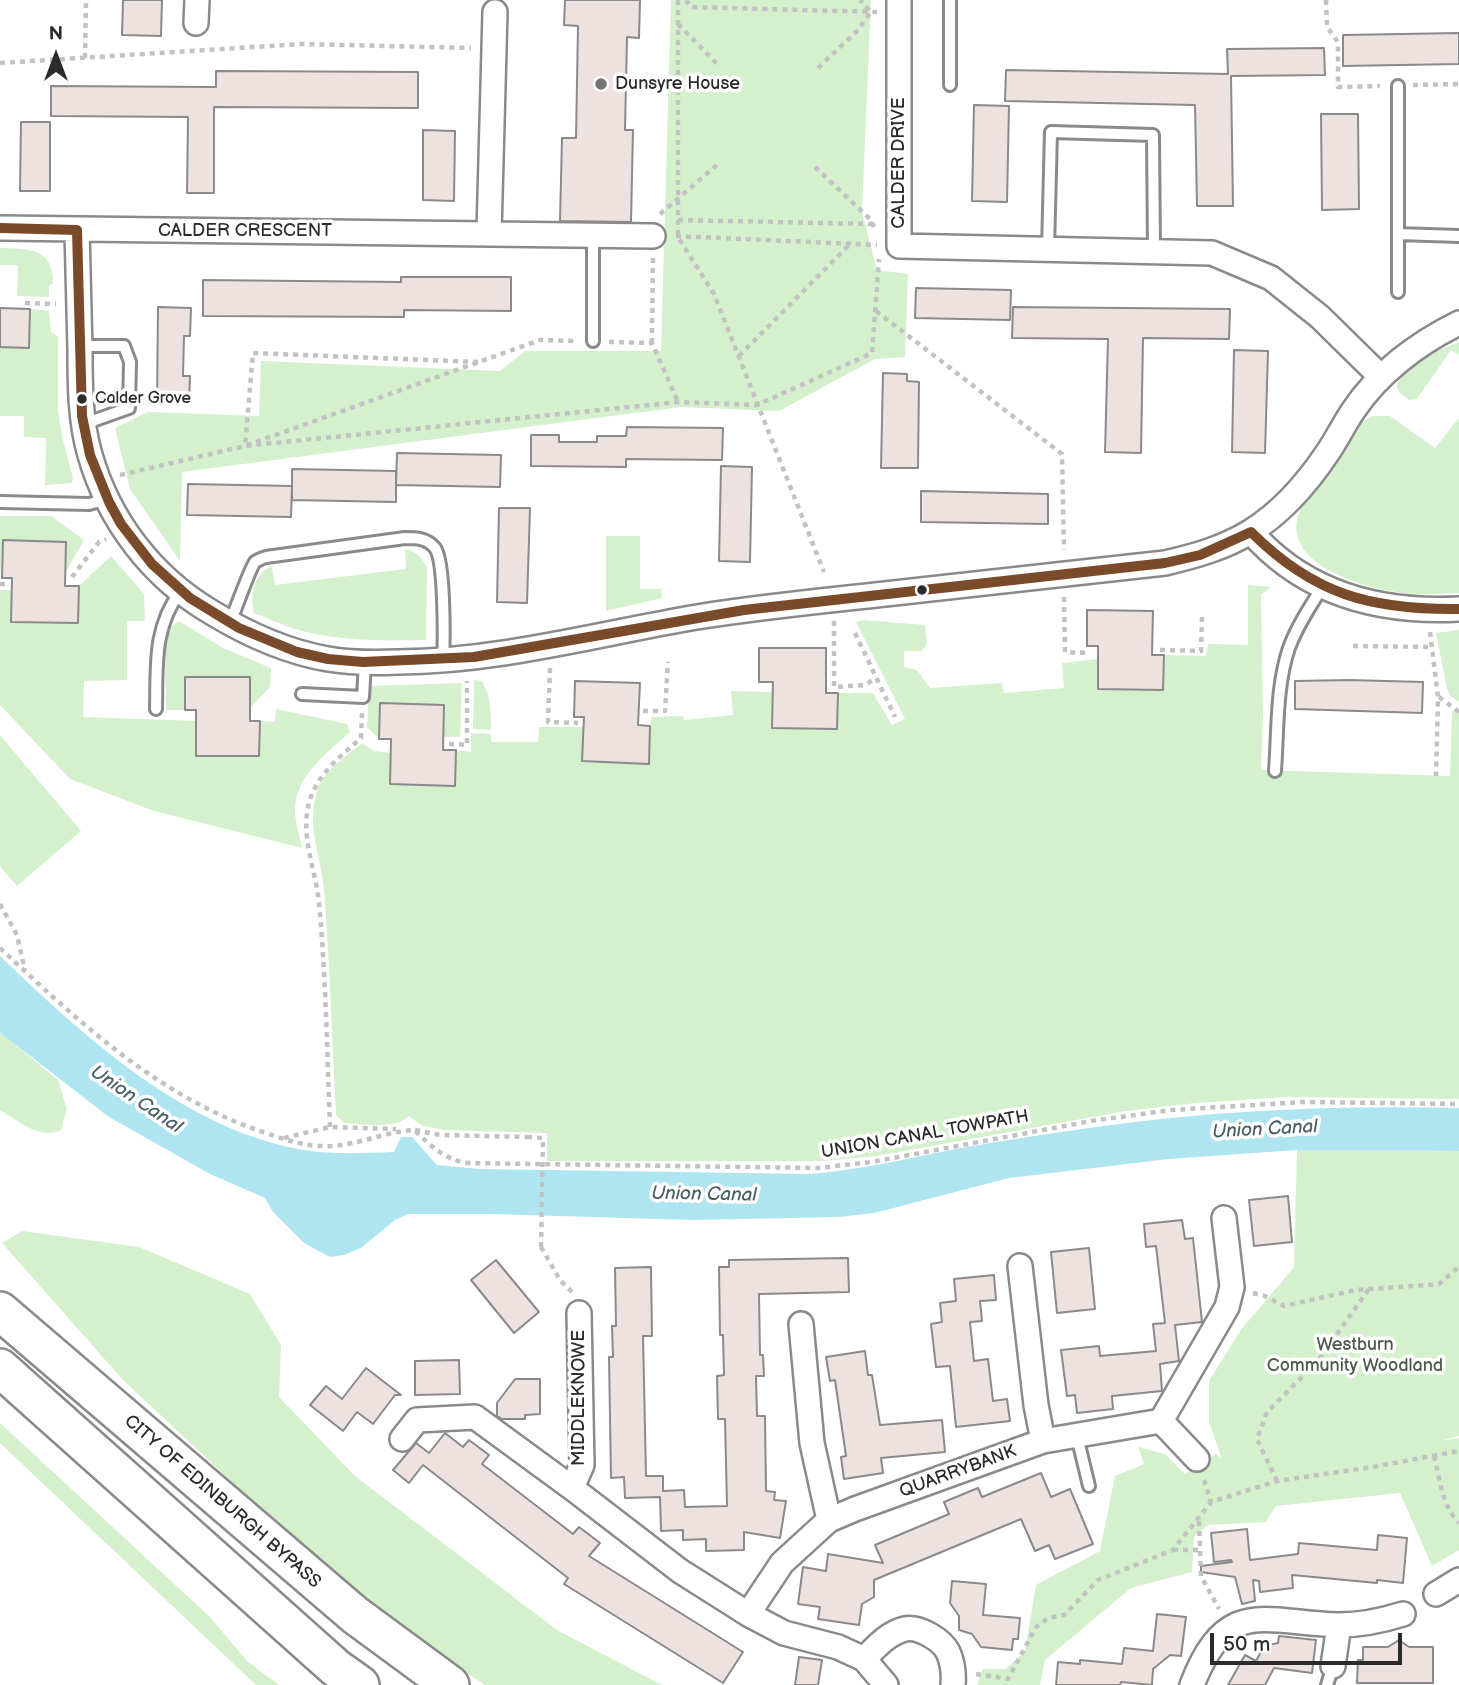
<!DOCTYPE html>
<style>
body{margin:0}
#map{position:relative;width:1459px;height:1685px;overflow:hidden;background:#fff;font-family:"Balsamiq Sans",sans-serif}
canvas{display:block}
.north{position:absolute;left:21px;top:21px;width:70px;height:70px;-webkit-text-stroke:5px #fff;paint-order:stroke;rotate:0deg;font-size:19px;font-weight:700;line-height:28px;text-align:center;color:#2b2b2b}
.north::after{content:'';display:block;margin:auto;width:24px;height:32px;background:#2b2b2b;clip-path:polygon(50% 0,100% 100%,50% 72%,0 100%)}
.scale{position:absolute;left:1210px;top:1633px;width:192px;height:32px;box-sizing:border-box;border:4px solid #2b2b2b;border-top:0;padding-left:9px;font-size:21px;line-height:24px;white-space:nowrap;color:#2b2b2b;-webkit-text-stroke:5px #fff;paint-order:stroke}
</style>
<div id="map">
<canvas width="1459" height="1685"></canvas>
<div class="north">N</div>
<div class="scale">50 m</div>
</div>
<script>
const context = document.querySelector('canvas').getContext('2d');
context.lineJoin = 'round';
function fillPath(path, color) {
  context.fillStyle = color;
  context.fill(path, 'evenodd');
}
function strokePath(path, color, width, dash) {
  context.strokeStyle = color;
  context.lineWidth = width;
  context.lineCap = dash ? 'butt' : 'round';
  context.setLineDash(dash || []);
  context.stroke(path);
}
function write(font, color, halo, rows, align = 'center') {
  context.font = font + ' "Balsamiq Sans",sans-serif';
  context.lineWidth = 7;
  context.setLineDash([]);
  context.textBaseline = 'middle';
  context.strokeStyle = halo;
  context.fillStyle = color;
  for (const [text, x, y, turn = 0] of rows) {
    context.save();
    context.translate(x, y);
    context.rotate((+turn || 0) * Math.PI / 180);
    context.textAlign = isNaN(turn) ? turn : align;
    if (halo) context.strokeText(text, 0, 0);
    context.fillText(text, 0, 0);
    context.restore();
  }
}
fillPath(new Path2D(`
 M671,0h200l-9,212 15,58 31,4 -3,83 -30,2 -96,52 -98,-4 -499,65 -2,89 -50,-72 -15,-61 33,-16 111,4 2,-55 239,10 25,-20h136z
 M0,248c28,1 53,-1 53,35l-4,3v11l-32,-1 1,-31h-18z
 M30,309l19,2 2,21 7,5v74l5,29 10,38 -1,5 -27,2 1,-47 -22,-1v-21h-24v-69h29z
 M1459,343v12l-8,-5 -34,49 -8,1 -10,-8c-2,-4 -3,-6 -1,-10 4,-12 49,-38 61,-39z
 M1373,416h17l45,32 24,-30v175c-14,0 -29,2 -43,1 -40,-1 -143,-28 -115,-86 6,-12 19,-24 27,-34 10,-13 21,-42 31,-50 4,-3 10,-6 14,-8z
 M0,516h51l33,24 -18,32v-30l-63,-2 -3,38z
 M606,536h34v53h21l1,9 -56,13z
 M405,549c11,3 16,7 22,18l-1,73c-44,1 -89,1 -131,-11 -14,-4 -27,-11 -41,-16 -4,-20 -1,-39 18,-47l3,19 131,-16z
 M111,556l33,38 1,27h-18v59l-43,1 -1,36 113,4v35h63l1,-35 15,1 1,-13 71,15 3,8c-23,21 -55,44 -55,78 0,13 5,26 7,38l-148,-37 -84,-32 -70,-74v-115h11v32l66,1 2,-37z
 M1248,585l23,2 -10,8 2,120 -2,55 189,6 2,-65 7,1v387l-173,-2 -90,6 -70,8 -250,45 -52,5h-277v-28l-104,-3 -22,-5 -12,-9c-14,14 -46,8 -65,7l-8,-8c-4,-75 -6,-150 -12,-225 -3,-35 -17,-59 -8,-96 7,-23 28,-36 46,-51l12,8 17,2 -1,31 64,2 2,-36 15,2v-19l20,1v8h47l1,-15h44v34l66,3 2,-47 32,-1 1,4 49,-5 -2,-24 42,1v36l64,1 1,-36h35l19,32 13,-6 -49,-97 7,-2 62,5 2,19 -5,7h-18v16l13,3 13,18 72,-5 2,10 60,-5 -2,-25 36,-4v30l65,1 1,-35 42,1 2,-12 40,1z
 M179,621l44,27 48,20 -1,19 -20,21v-31h-64l-1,33h-19l-1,-67 4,-15z
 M1459,630v72l-9,-6 -3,-7 -11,-56z
 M474,680l8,1c9,16 9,30 9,49l-18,-1z
 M462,683l-2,54h-17l1,-32 -64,-1 -1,35 -12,-12 2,-41z
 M0,735l81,96 -64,55 -17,-20z
 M0,1032l58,48 9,29 -6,21c-22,10 -42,-9 -61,-20z
 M1297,1150l162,1v285l-19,5 19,-3v112l-27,16 -32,-73 -124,13 -10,16 -58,3 -14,12 -2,35 -61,16 -86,72 -5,25h-63l6,-16h23l19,-18 11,-66 64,-34 15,-75 29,-12 -6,-17 27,7 20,20 31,-20 6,5 -13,-37v-41l31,-50 54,-64z
 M22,1231l117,16 111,47 31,51 -2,52 76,79 202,154 105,55h-177l-62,-41 -140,-114 -160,-150 -121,-137z
 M0,1423l210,194 37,44 32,24h-23l-256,-242z`), '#d5f0cc');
fillPath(new Path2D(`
 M0,956c87,83 193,182 319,196 24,2 50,1 75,0l7,-15h11l25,28 42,4 330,5c50,-4 97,-15 147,-25 49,-9 98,-16 147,-23 118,-16 237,-21 356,-18v43l-162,-1 -128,9 -160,19 -135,35 -35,4 -146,3 -201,-6h-84l-13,6 -34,28 -17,7 -14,2 -26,-14 -31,-31 -8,-14 -55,-24 -101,-57 -106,-82 -3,-3z`), '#aee5f1');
const building = new Path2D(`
 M123,0h39l-1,36 -39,-1z
 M565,0h75l-1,38 -12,-1 -2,93h8l-2,92 -71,-1 2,-83h14l2,-112 -14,-1z
 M1459,33v31l-116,2v-31z
 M1324,48l1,27 -94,1 2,130h-36l-2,-101 -190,-4 1,-31 222,4 -1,-25z
 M216,71l202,1v36l-204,-1v86h-27l1,-76 -137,-1v-30l165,1z
 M974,105l35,1 -2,96 -35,-1z
 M1321,114h37l1,95 -37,1z
 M21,122h29v69h-30z
 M423,130l32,1 -1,70 -31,-1z
 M401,277h110v34l-107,-1v7l-201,-1v-36l198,2z
 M916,288l95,2 -1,30 -95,-2z
 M158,307l33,1 -1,28h-6l-1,40h7l-1,28 -32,-1z
 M1013,307l217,2 -1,30 -86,-1 -2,115 -36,-1 3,-113 -96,-1z
 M0,308l30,1 -1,39 -29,-1z
 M1234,350l34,1 -3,102 -33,-1z
 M883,373l24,1v7l12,1 -1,86h-37z
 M627,427l96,1 -1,32 -96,-1v8l-95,-1v-31h28v7h38v-6h29z
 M397,453l104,2 -1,32 -104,-2z
 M721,466l31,1 -2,95 -31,-1z
 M292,469l104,2v31l-104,-2z
 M188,484l104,2 -1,31 -104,-2z
 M921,491l127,3v30l-127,-2z
 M499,508h31l-3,95 -30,-1z
 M3,540l63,2 -1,44h14l-1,37 -67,-1 1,-44h-10z
 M1087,610l66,1 -1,44h12l-1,35 -65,-1v-43h-11z
 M759,648h67v45h12l-1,36 -65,-1 1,-46h-14z
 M185,677h65v44h10l-1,35h-63v-46h-11z
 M1349,680l74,2 -1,31 -127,-4v-28z
 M575,681l65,2 -2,42 12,1 -1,38 -67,-3 2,-44h-10z
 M380,703l64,2 -1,45h13l-1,36 -65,-2 1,-45h-12z
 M1288,1196l4,46 -38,4 -5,-46z
 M1182,1220l3,19 8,-1 9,84 -27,3 4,36 -19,3 2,27 -50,5 1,13 -36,4 -2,-18 -8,1 -6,-46 38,-4 1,10 56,-5 -3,-27 12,-1 -9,-77 -10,1 -2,-23z
 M1089,1248l6,61 -38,4 -6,-61z
 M848,1258l1,34 -90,2 1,61h3l1,21h-8l1,40h8l1,75 9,1 -1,8 12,1 -6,37 -36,-6v18l-38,1v-12l-23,1v-10l-22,1 -1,-34 -35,1 -1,-21 -13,1 -2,-121h4l-1,-31h4l-1,-58 36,-1 1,69h-9l3,140h17v15l21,-1 1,17 42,-1 -2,-87h-7l-1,-43 7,-1 -1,-40h-3l-1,-68h10v-7z
 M496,1260l43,52 -25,21 -43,-53z
 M994,1275l2,25 -16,1 2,20 -12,1 4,39 14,-2 5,42 14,-2 3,22 -54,6 -6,-61 -14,1 -5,-43 11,-2 -2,-19 16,-2 -2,-22z
 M865,1351l3,24h4l8,50 62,-5 3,32 -64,6 2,15 -39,6 -3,-22 5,-1 -11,-76 -5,1 -4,-24z
 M459,1360l1,34 -45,1v-34z
 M366,1368l35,27h-6l-22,29 -16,-12 -14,19 -33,-26 16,-19 16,13z
 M515,1379h25v35l-15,1v4h-23l-5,-3v-13z
 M445,1433l18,14 6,-7 20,15 -7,9 91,70 6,-7 21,16 -11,13 154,96 -20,31 -159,-99 4,-6 -145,-113 -14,18 -16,-13 23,-27 13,10z
 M1041,1473l10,24 19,-8 23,55 -38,15 -6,-14 -14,6 -14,-32 -147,61v17l-12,7 -3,21 -41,-6 2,-12 -22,-3 5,-37 23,4 2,-17 55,9 -8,-18 74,-31 -5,-12 34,-14 4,9z
 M1247,1529l3,31 48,-6 1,-11 78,7 1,-15 29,3 -4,45 -26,-3v3l-85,-8 1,13 -33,4 -1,-11 -6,-1 2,21 -13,3 -7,-27 -34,-5v-6l31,-4 -1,-2 -17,2 -3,-29z
 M952,1581l34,3 -3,31 37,3 -2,21h-5l-1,11 -31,-3 -9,-13 -13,-4v-14l-9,-13z
 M1157,1614l29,3 -5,39 -11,-1 -17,14 -1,16 -31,-3 -1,3h-64l2,-23 22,2v-4l42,4 2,-16 29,3z
 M1279,1636l37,4 -4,33 -38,-5 -9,17h-37l17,-30 11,6 8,-15 14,-3z
 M1399,1640l10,7h24v36h-76l1,-23h5v-13h25z
 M799,1657l23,3 -4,25h-23z`);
fillPath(building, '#ede2df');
strokePath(building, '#8a8a8a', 2);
const service = new Path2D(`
 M950,0v85
 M1398,86v148l61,2
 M593,234v107
 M1048,249l3,-117 102,3 1,116
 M1398,292v-58
 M80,346h44l6,16 -1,46 -45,16
 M0,502l89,2 19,-5
 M230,623c4,-10 21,-57 25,-61 1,-1 10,-5 11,-5l139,-19c11,0 22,0 30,10 10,13 9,94 8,114
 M302,694l61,3 2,-34
 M156,709c1,-43 -3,-81 24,-117
 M1275,771c3,-40 1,-85 14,-123 8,-22 22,-43 34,-62
 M1077,1436l12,50
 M1327,1685l6,-19`);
const minor = new Path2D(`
 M899,0v246l313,7 59,25 49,39 61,60
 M196,23l1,-23
 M0,228l653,8
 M77,230c1,40 2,80 3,120 0,34 0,71 10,105 19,66 62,122 121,157 36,22 76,40 117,47 23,4 47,4 70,3 102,-1 199,-28 299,-45 62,-10 125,-16 188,-23 94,-11 187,-21 280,-31 30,-7 59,-15 85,-31 31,-19 58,-50 78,-80 9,-13 16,-28 25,-41 25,-38 65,-68 106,-88
 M489,233l6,-221
 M1251,532c54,62 129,81 208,77
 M1020,1266l16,139 7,36
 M801,1324l11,119 17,77
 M1161,1421l66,-114 5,-20 -8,-69
 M1161,1421l36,38
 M402,1439l15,-19 58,-3 97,71 10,-23 -3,-152
 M572,1488l108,83 68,43 36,19 54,14 26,12 22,26
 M1436,1594l23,-14
 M748,1614l34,-51 47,-43 26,-11 188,-68 118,-20
 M864,1659c12,-12 24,-26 41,-30 14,-3 37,11 43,23 5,11 6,21 5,33
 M1333,1666l6,-41
 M1192,1685c34,-88 70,-63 146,-60 23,0 43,-4 65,-11`);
const trunk = new Path2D(`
 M0,1311l355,304 95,70
 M0,1368l336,300 24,17`);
strokePath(service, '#8a8a8a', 16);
strokePath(minor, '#8a8a8a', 28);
strokePath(trunk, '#8a8a8a', 42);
strokePath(new Path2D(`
 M678,0v237l36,57 110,278
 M686,0l5,7 186,5
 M1326,0l1,27 11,15v45l42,-1
 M678,24l42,43
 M85,58l1,-58
 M0,63l302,-19 169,4
 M818,68l40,-38 13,-18 -11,-12
 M1413,85l46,-1
 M815,167l56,53 3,7
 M660,214l58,-50
 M678,220l195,4
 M676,236l201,9
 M25,303l31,1
 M876,311l186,143 2,96
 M609,342l43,1 26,59
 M652,343l1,-86
 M739,356l110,-111
 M478,362l-225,-9 -8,93 433,-44 79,3 115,-52 7,-94
 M120,475l125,-29 295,-106 36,1
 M72,577l27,-35 7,-3
 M0,584h5
 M1064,597l1,55 25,1
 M834,621v66l31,-2 11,-7
 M1430,632l8,65 -2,79
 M855,633l40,84
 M1353,646l80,1
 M1160,650l41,1 1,-35
 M550,668l-2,54 30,1
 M1439,697l20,15
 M643,711h22l3,-49
 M449,744l18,1v-64
 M0,904l17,31 8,36
 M0,948c80,75 162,152 269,186 17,6 33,11 51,12 33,2 61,-14 94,-16 16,15 29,28 51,33l353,5 54,-6 219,-41 80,-11 132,-8 156,2
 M330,1127c-3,-75 -4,-150 -11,-224 -3,-32 -19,-67 -10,-100 8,-29 31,-46 52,-65l1,-26
 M415,1130l25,5 87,2
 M284,1138l46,-11 66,2
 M541,1247l19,33 12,12
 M1253,1293l12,3 19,10 72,-16 83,-6 20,-17
 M1434,1456c6,23 8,50 25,67
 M1204,1480l7,22
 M1277,1481l-20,-42 10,-27 50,-50 52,-73
 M1199,1521l2,55 18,33
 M1173,1550h27
 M976,1674l32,5 28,-52 12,-9 16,-3 34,-35 75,-30 38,-48 66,-21 96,-14 86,-16`), '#c2c2c2', 4.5, [5, 5]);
strokePath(service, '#fff', 10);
strokePath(minor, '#fff', 23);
strokePath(trunk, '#fff', 37);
strokePath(new Path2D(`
 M527,1137l16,1 -2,109`), '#c2c2c2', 4.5, [5, 5]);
strokePath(new Path2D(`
 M0,228l77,2 5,186 8,39 19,47 12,22 31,40 38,34 49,30 58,24 31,7 35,3 111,-5 270,-47 421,-47 35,-8 51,-23c63,63 121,78 208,77`), '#7a4b2a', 10);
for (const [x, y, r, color] of [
 [601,84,7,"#757575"],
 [82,399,6,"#2b2b2b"],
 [922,590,6,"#2b2b2b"]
]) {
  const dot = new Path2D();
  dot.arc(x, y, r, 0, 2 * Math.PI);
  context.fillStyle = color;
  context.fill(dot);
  strokePath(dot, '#fff', 2.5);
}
write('16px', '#2b2b2b', '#fff', [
 ["Calder Grove",95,399]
], 'left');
write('18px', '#2b2b2b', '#fff', [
 ["Dunsyre House",615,84]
], 'left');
write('18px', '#2b2b2b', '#fff', [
 ["CALDER DRIVE",899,163,-90],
 ["CALDER CRESCENT",245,231],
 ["UNION CANAL TOWPATH",925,1135,-10],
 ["MIDDLEKNOWE",579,1398,-90],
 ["QUARRYBANK",958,1472,-20],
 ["CITY OF EDINBURGH BYPASS",222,1502,41]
]);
write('18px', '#4d5949', '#fff', [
 ["Westburn",1355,1345],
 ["Community Woodland",1355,1366]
]);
write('italic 19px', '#486065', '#fff', [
 ["Union Canal",136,1100,34],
 ["Union Canal",1265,1130,-3],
 ["Union Canal",704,1195,1]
]);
</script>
